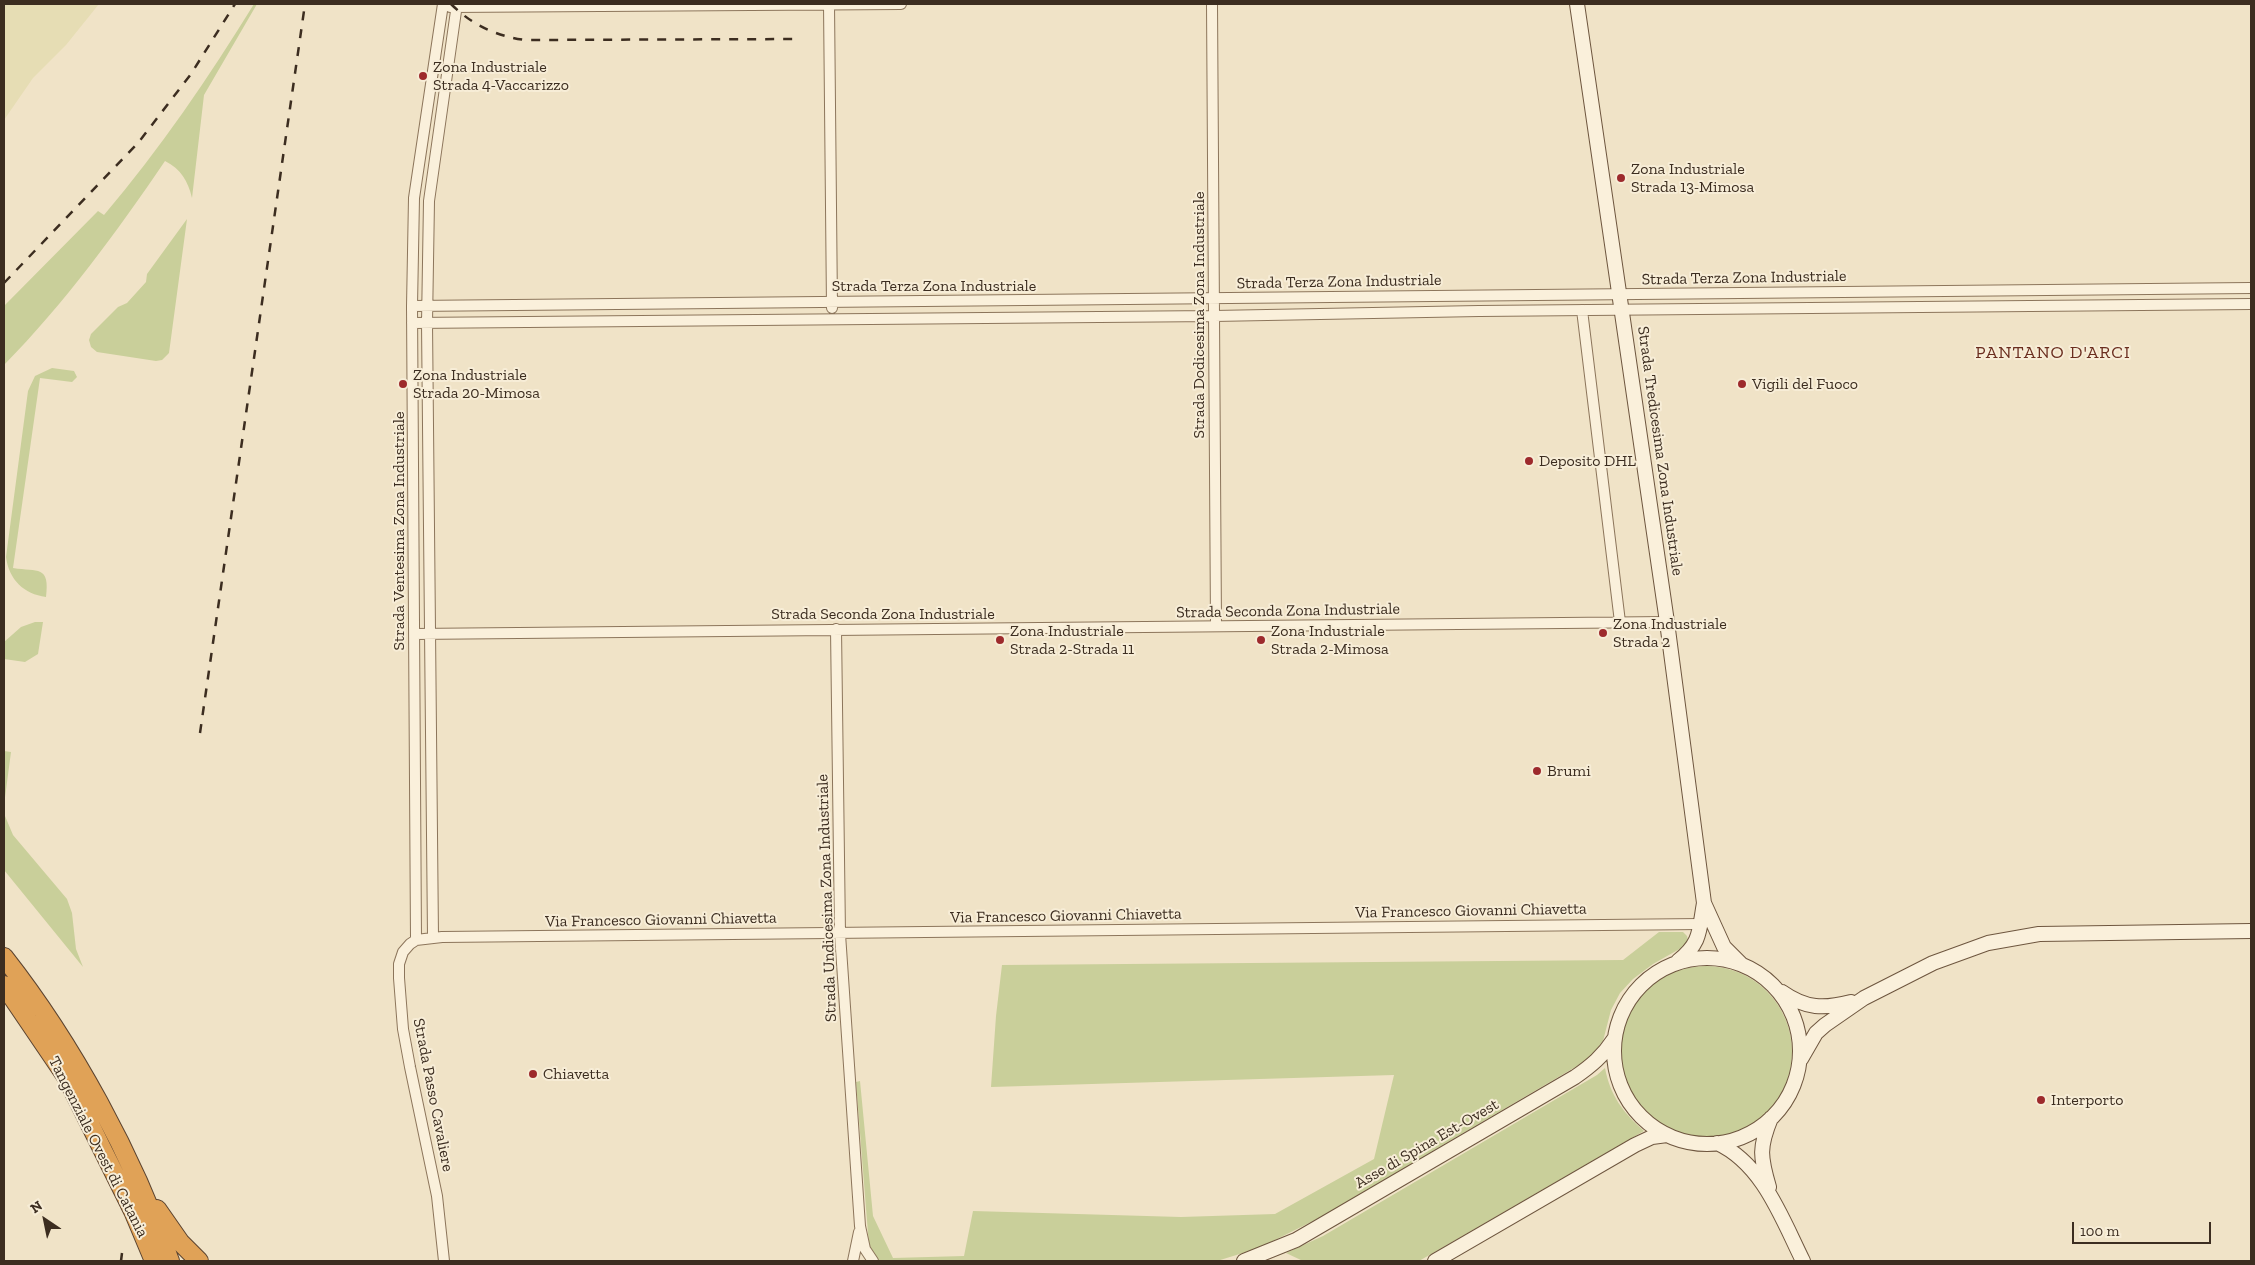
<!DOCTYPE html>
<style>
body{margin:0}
#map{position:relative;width:2255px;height:1265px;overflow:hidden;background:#f0e3c7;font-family:"Zilla Slab",serif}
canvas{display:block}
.frame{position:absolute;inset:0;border:5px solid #3c2d20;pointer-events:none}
.north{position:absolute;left:20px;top:1195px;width:50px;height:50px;-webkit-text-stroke:4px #f7edd7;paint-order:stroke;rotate:326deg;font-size:14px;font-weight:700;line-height:20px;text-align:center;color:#3c2d20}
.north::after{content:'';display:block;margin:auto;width:18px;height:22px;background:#3c2d20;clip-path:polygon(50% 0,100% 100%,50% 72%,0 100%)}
.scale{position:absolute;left:2072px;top:1222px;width:139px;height:22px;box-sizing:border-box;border:2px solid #3c2d20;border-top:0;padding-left:6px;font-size:15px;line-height:18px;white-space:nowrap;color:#3c2d20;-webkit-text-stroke:4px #f7edd7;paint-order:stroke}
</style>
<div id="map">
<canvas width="2255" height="1265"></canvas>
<div class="frame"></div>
<div class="north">N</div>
<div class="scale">100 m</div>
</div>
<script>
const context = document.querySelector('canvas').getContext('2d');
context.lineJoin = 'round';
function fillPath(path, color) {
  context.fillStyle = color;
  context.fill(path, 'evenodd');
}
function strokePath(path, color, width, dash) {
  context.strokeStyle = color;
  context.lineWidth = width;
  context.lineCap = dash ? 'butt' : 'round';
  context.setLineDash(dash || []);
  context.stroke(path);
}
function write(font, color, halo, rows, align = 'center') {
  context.font = font + ' "Zilla Slab",serif';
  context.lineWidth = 4;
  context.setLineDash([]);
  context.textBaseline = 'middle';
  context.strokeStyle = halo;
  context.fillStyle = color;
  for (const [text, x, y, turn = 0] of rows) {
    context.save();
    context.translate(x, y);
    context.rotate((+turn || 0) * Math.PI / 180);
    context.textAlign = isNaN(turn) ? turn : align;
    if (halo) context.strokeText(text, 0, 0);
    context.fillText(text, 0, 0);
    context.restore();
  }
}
fillPath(new Path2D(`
 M4,4h95l-33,41 -33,33 -29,42z`), '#e6ddb4');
fillPath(new Path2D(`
 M254,4h3l-53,91 -12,103c-4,-17 -11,-29 -27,-37 -49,72 -100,142 -161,204v-59l94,-95 6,4c56,-66 105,-138 150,-211z
 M187,219l-18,134 -7,7 -6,1 -59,-9 -6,-5 -2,-7 2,-6 27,-27 9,-4 19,-21 1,-8z
 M52,368l22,3 3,6 -5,5 -32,-4 -27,190c25,4 37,-3 33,29 -22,-3 -37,-17 -40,-40l22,-166 7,-15z
 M35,622h8l-5,32 -13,8 -21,-3v-17l17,-15z
 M4,751l7,1 -7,53 1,11 8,19 54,64 5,14 4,36 7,18 -79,-97z
 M1659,932h24l4,4 1,5 -5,6 -30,17 -20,15 -13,14 -9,17 -8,31 -14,18 -272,160 -58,29 -42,13h-339l-9,-15 -13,-164 4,-1 13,135 20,42 71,-2 9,-45 208,6 94,-3 99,-55 20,-84 -403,12 5,-71 6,-51 621,-5z
 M1620 1052a86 86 0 1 1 172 0a86 86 0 1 1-172 0Z
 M1605,1068c5,27 18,45 39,63l-225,130h-116l-17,-8 37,-17 274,-161z`), '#c9cf9a');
const street = new Path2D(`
 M829,4l3,304
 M1212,4l4,622
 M450,7l451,-3
 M412,306l1839,-18
 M1582,310l38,312
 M412,323l802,-7 265,-5 772,-7
 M836,629l4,305 20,292 5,23 8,12
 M414,634l1253,-12
 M433,937l-6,-614 2,-122 28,-197
 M416,940l-4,-634 2,-108 29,-194
 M444,1261l-7,-65 -27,-129 -7,-38 -4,-51v-14l4,-12 7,-8 6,-4 26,-3 1258,-13
 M853,1261l6,-29`);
const secondary = new Path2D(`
 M1577,4l90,618 37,281 20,44 17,17
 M1614 1051a93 93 0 1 1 186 0a93 93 0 1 1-186 0Z
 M1678,961c23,-18 21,-30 26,-58
 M1782,992c24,17 42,17 69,10
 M1801,1059l15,-26 9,-8 39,-27 69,-35 55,-20 51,-9 212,-3
 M1717,1143c46,21 65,76 86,118
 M1769,1187c-9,-30 -10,-40 2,-69
 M1244,1261l52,-21 24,-14 255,-149c16,-11 28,-21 39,-38
 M1435,1261l200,-116 17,-8 15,-2`);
const highway = new Path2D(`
 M4,957c69,88 129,199 166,304
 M4,985l63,93 66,133 21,50
 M157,1209l23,33 19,19`);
strokePath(street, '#8c755b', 12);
strokePath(secondary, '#6e563f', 16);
strokePath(highway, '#5a4330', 20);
strokePath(street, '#faf0db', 10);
strokePath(secondary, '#faf0db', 14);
strokePath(highway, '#e0a257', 18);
strokePath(new Path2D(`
 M451,4c21,21 45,32 74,36l275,-1
 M4,283l134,-140 53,-69 44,-70
 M200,733l105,-729
 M121,1261l1,-8`), '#3c2d20', 2.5, [9, 9]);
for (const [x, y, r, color] of [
 [423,76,5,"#9d2a2c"],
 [1621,178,5,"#9d2a2c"],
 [403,384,5,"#9d2a2c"],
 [1742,384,5,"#9d2a2c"],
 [1529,461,5,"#9d2a2c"],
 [1603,633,5,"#9d2a2c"],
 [1000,640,5,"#9d2a2c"],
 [1261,640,5,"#9d2a2c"],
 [1537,771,5,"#9d2a2c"],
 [533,1074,5,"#9d2a2c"],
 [2041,1100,5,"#9d2a2c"]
]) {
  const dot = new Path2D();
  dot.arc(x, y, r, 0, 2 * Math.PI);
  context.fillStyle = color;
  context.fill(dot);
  strokePath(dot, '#f7edd7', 2);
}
write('16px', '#3c2d20', '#f7edd7', [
 ["Zona Industriale",433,67],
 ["Strada 4-Vaccarizzo",433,85],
 ["Zona Industriale",1631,169],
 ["Strada 13-Mimosa",1631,187],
 ["Zona Industriale",413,375],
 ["Strada 20-Mimosa",413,393],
 ["Vigili del Fuoco",1752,384],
 ["Deposito DHL",1539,461],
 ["Zona Industriale",1613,624],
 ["Strada 2",1613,642],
 ["Zona Industriale",1010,631],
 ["Strada 2-Strada 11",1010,649],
 ["Zona Industriale",1271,631],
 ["Strada 2-Mimosa",1271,649],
 ["Brumi",1547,771],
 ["Chiavetta",543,1074],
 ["Interporto",2051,1100]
], 'left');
write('16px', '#3c2d20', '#f7edd7', [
 ["Strada Terza Zona Industriale",1744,278,-1],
 ["Strada Terza Zona Industriale",1339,282,-1],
 ["Strada Terza Zona Industriale",934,286],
 ["Strada Dodicesima Zona Industriale",1199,315,-90],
 ["Strada Tredicesima Zona Industriale",1660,451,82],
 ["Strada Ventesima Zona Industriale",399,531,-90],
 ["Strada Seconda Zona Industriale",1288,611,-1],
 ["Strada Seconda Zona Industriale",883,614],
 ["Strada Undicesima Zona Industriale",827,898,-92],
 ["Via Francesco Giovanni Chiavetta",1471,911,-1],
 ["Via Francesco Giovanni Chiavetta",1066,916,-1],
 ["Via Francesco Giovanni Chiavetta",661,920,-1],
 ["Strada Passo Cavaliere",433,1095,79],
 ["Asse di Spina Est-Ovest",1427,1144,-30],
 ["Tangenziale Ovest di Catania",98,1147,63]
]);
context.letterSpacing = '1px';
write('18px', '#6a2d1e', '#f7edd7', [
 ["PANTANO D'ARCI",2053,353]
]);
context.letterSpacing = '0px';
</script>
